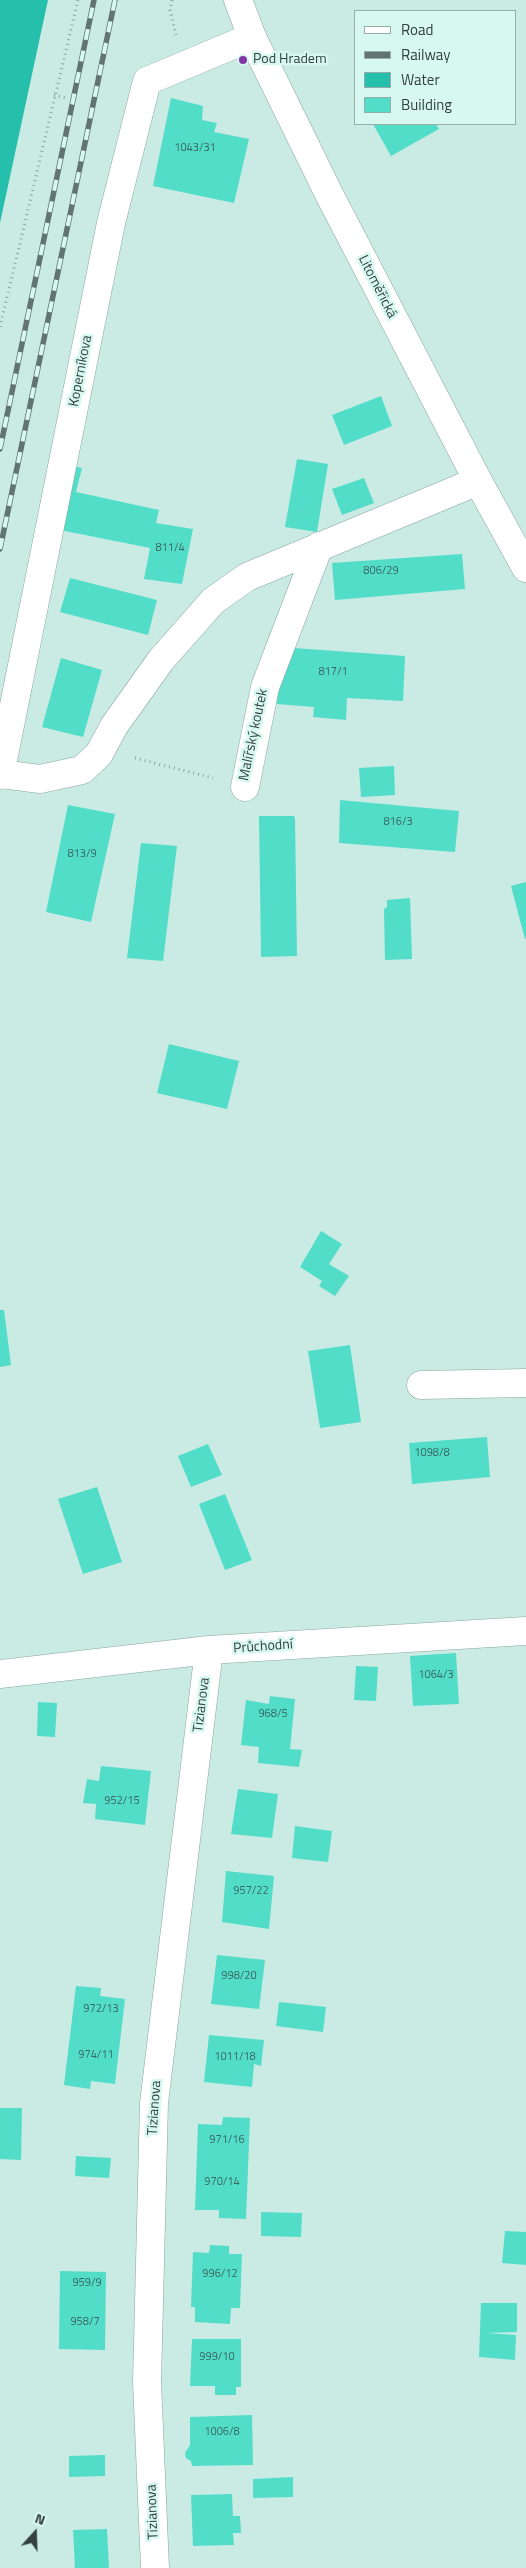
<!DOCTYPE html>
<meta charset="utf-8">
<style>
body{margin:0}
#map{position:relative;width:526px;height:2568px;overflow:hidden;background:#caeae4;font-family:"Titillium Web",sans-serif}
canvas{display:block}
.legend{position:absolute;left:354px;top:10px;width:162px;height:115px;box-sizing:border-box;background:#d7f7f1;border:1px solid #95aea9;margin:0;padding:6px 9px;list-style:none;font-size:15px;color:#33403e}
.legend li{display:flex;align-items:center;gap:10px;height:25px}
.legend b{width:25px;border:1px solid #95aea9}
.north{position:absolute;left:10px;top:2508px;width:50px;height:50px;-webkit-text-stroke:4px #d7f7f1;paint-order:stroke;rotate:20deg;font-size:14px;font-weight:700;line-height:20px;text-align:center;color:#33403e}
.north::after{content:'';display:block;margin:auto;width:18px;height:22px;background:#33403e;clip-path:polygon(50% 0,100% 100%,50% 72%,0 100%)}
</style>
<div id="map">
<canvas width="526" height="2568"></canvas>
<ul class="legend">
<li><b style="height:6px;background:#fff"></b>Road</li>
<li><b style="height:6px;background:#617471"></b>Railway</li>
<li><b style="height:14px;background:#26bfac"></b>Water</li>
<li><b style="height:14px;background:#52ddc9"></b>Building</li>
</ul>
<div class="north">N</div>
</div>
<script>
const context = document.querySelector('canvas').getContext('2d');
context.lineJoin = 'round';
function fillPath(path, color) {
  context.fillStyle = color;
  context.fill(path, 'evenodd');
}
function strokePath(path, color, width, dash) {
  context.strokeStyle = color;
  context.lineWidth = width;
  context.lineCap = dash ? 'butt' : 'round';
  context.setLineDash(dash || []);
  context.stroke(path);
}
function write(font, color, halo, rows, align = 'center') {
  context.font = font + ' "Titillium Web",sans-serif';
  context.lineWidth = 5;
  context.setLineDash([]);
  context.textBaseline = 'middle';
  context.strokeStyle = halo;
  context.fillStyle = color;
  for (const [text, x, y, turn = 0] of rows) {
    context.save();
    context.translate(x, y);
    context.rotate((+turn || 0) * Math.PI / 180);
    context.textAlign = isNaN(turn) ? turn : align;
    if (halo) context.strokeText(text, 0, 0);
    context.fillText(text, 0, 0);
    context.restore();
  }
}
fillPath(new Path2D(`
 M0,0h48l-48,223z`), '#26bfac');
fillPath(new Path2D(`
 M171,98l32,8 -1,14 15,3 -3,9 35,7 -15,64 -81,-17z
 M373,124h63l3,5 -48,27z
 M381,396l11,30 -48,19 -12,-30z
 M297,459l31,5 -11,68 -32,-5z
 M72,466l10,2 -6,24 83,18 -3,13 37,6 -11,55 -38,-5 6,-31 -90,-18z
 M364,478l10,25 -32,12 -10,-26z
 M462,554l3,35 -130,11 -3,-37z
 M70,578l87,22 -9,35 -88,-23z
 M280,647l125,9 -2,45 -56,-3 -1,22 -33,-3 1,-10 -37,-3z
 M61,658l41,12 -19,67 -41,-10z
 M394,766l1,29 -34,2 -2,-29z
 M340,800l119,11 -4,41 -116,-9z
 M68,805l47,9 -24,108 -45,-10z
 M259,816h35l1,3 2,137 -36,1z
 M141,843l36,3 -14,115 -36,-3z
 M526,882v57h-1l-14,-53z
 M410,898l2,61 -27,1 -1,-51 3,-2v-7z
 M169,1044l70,17 -12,48 -70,-16z
 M321,1231l21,13 -13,20 20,12 -14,20 -16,-10 3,-5 -22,-14z
 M0,1310h4l7,55 -11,2z
 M350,1345l11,77 -41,6 -12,-77z
 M487,1437l3,40 -78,7 -3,-41z
 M208,1444l14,31 -31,12 -13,-31z
 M97,1487l25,75 -39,12 -25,-75z
 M225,1494l27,66 -27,10 -26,-66z
 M456,1653l3,51 -46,2 -3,-50z
 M356,1666l22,1 -2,34 -22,-1z
 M270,1696l25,3 -5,50 12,1 -3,17 -41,-4 1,-16 -18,-2 5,-45 23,4z
 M38,1702l19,1 -2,34 -18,-1z
 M101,1766l50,5 -6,54 -50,-6 1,-15 -13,-1 4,-24 12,2z
 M238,1789l40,5 -6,44 -41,-4z
 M295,1826l37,5 -4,31 -36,-4z
 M226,1871l48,5 -5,53 -47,-7z
 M217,1955l48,5 -6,49 -48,-5z
 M76,1986l25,2 -1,8 25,3 -10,85 -24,-3 -1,8 -26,-4z
 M279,2002l47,5 -3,25 -47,-6z
 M209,2035l55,5 -3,26 -7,-2 -2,23 -48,-5z
 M0,2108h22l-1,52 -21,-1z
 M223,2117l27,1 -4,101 -27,-1v-8h-24l3,-86 24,1z
 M76,2156l35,2 -2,20 -34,-2z
 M261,2212l41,1 -1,24 -40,-1z
 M505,2231l21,1v33l-24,-2z
 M210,2245l19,1v8h13l-2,54h-9l-1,16 -35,-2v-15h-4l2,-55 16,1z
 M60,2271l46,1 -1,78 -46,-1z
 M481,2303h36v29l-30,1 29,2 -1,25 -36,-3z
 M192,2339h49v48h-5v8h-21v-9h-25z
 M252,2415l1,50 -61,1 -1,-5 -5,-3 -1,-5 5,-8v-28z
 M105,2455v21l-36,1v-21z
 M293,2477v20l-40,1v-19z
 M232,2494l1,22h7l1,17h-8l1,12 -41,1 -2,-51z
 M107,2529l2,39h-34l-2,-38z`), '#52ddc9');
const minor = new Path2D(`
 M0,774l40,5 42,-9 17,-16 15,-28 47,-66 52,-59 34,-24 231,-96
 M0,775l111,-552 36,-142 105,-44
 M245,787l20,-100 54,-141
 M421,1385l105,-2
 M0,1674l209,-24 317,-19
 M155,2568l-8,-186 7,-279 55,-453`);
const major = new Path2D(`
 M238,0l14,37 77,157 149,287 48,87`);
strokePath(minor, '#88a6a0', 29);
strokePath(major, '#88a6a0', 29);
strokePath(new Path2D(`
 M172,0l-2,10 6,25
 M54,95l12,3
 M0,327l78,-327
 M135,758l78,20`), '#8ca4a0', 3, [1, 4]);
strokePath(minor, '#fff', 28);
strokePath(major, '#fff', 28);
const rail = new Path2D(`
 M0,449l94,-449
 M0,549l115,-549`);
strokePath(rail, '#617471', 5.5);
strokePath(rail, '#d7f7f1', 4, [11]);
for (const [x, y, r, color] of [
 [243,60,5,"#8235a6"]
]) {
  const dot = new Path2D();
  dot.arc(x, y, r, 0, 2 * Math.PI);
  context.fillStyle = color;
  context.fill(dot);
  strokePath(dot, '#d7f7f1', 2);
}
write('11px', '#3b6761', null, [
 ["1043/31",195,148],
 ["811/4",170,548],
 ["806/29",381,571],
 ["817/1",333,672],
 ["816/3",398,822],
 ["813/9",82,854],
 ["1098/8",432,1453],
 ["1064/3",436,1675],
 ["968/5",273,1714],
 ["952/15",122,1801],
 ["957/22",251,1891],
 ["998/20",239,1976],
 ["972/13",101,2009],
 ["974/11",96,2055],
 ["1011/18",235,2057],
 ["971/16",227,2140],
 ["970/14",222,2182],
 ["996/12",220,2274],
 ["959/9",87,2283],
 ["958/7",85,2322],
 ["999/10",217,2357],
 ["1006/8",222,2432]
]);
write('14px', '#33403e', '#d7f7f1', [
 ["Pod Hradem",253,60]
], 'left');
write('14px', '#33403e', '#d7f7f1', [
 ["Litoměřická",377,287,63],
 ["Koperníkova",81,371,-79],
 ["Malířský koutek",254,735,-78],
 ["Průchodní",263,1647,-4],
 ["Tizianova",202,1705,-83],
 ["Tizianova",155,2108,-86],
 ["Tizianova",153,2512,-92]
]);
</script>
